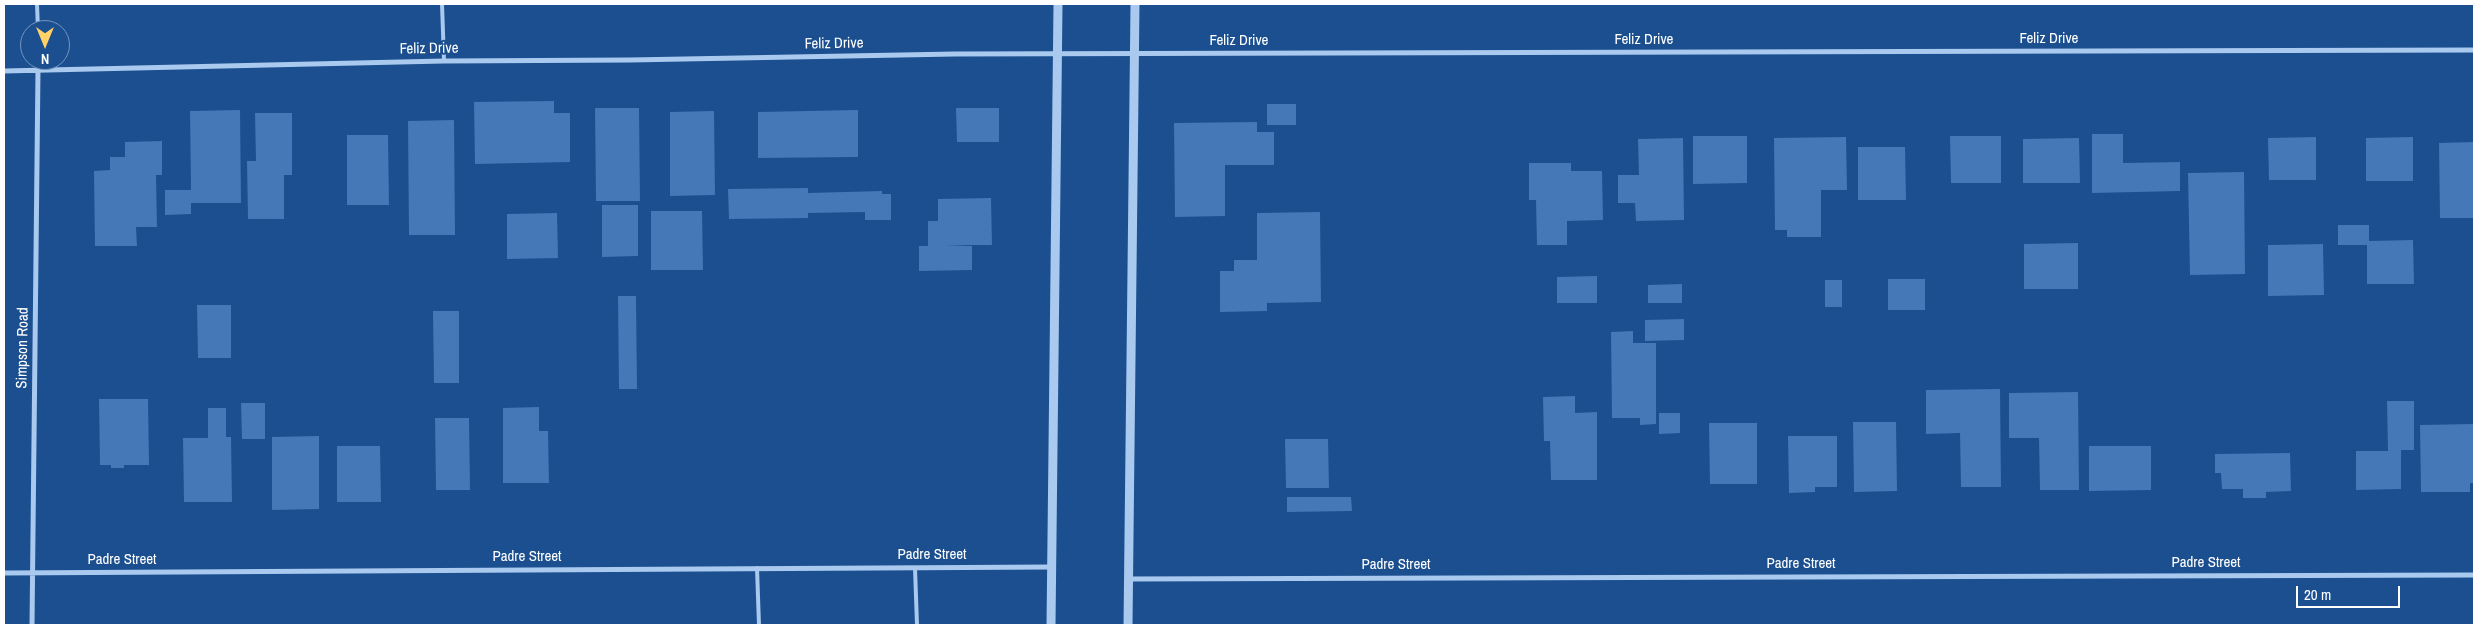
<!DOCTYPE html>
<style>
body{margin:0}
#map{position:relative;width:2478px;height:629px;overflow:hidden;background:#1b4f8f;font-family:"Archivo Narrow",sans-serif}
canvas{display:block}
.frame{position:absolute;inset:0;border:5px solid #fff;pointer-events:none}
.north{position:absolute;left:20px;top:20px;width:50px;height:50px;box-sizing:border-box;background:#1b4f8f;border:1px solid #7695bc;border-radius:50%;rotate:180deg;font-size:14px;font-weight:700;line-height:20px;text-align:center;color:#fff}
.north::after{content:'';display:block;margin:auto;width:18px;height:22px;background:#ffd166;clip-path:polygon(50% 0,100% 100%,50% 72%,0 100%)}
.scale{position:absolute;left:2296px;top:586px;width:104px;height:22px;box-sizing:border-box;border:2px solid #fff;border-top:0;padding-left:6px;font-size:15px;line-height:18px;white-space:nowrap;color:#fff;-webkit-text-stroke:4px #1b4f8f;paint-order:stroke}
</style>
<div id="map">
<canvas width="2478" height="629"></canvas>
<div class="frame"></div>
<div class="north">N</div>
<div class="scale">20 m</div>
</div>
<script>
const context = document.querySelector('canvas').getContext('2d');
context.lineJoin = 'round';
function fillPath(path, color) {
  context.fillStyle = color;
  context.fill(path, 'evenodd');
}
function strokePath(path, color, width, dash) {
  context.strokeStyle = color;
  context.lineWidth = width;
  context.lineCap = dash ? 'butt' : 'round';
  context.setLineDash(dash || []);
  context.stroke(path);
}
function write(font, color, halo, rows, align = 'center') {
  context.font = font + ' "Archivo Narrow",sans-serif';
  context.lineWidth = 4;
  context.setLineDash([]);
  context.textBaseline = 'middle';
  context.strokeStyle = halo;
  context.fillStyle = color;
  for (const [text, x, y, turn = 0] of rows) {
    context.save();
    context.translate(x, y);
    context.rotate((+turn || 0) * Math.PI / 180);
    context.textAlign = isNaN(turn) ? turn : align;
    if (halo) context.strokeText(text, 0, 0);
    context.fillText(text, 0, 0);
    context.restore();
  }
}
fillPath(new Path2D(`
 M554,101v12h16v49l-95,2 -1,-62z
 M1267,104h29v21h-29z
 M595,108h44l1,93h-44z
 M956,108h43v34h-42z
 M240,110l1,93h-50v11l-26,1v-25h26l-1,-79z
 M858,110v47l-100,1v-46z
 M714,111l1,84 -45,1v-84z
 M255,113h37v62h-8v44h-36l-1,-58h9z
 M454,120l1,115h-46l-1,-114z
 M1257,122v10h17v33h-49v51l-50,1 -1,-94z
 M2092,134h31v29l57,-1v29l-88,2z
 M347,135h41l1,70h-42z
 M1693,136h54v47l-54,1z
 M1950,136h51v47h-50z
 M1846,137l1,53h-26v47h-34v-7h-12l-1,-92z
 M2316,137v43h-47l-1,-42z
 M2413,137v44h-47v-43z
 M1683,138l1,82 -48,1 -1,-18h-17v-28h21l-1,-36z
 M2079,138l1,45h-57v-44z
 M162,141v34h-6l1,52h-21l1,19h-42l-1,-75 16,-1v-13h15v-15z
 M2474,142v76h-34l-1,-75z
 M1858,147h47l1,53h-48z
 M1529,163h42v8h31l1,49 -36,1v24h-30l-1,-45h-7z
 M2244,172l1,102 -55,1 -2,-102z
 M808,188v5l74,-2v3h9v26h-26v-8l-57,1v5l-79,1 -1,-30z
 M991,198l1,47h-47l27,1v24l-53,1v-25h9v-25h10v-22z
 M602,205h36v51l-36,1z
 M651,211h51l1,59h-52z
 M1320,212l1,90 -54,1v8l-47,1v-41h14v-11h23v-47z
 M557,213l1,45 -51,1v-45z
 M2338,225h31v16l44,-1 1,44h-47v-39h-29z
 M2078,243v46h-54v-45z
 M2323,244l1,51 -56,1v-51z
 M1597,276v27h-40v-26z
 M1888,279h37v31h-37z
 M1825,280h17v27h-17z
 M1682,284v19h-34v-18z
 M618,296h18l1,93h-18z
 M197,305h34v53h-33z
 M433,311h26v72h-25z
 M1684,319v21l-39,1v-21z
 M1633,331v12h23v81l-16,1v-7h-28l-1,-86z
 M2000,389l1,98h-40l-1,-54 -34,1v-44z
 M2078,392l1,98h-39l-1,-52h-30v-45z
 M1575,396v17l22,-1v68h-46l-1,-39h-6l-1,-44z
 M99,399h49l1,66h-25v3h-13v-3h-11z
 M2387,401h27v49h-13v39l-45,1v-39h32z
 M241,403h24v36h-23z
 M539,407v24h9l1,52h-46v-75z
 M208,408h18v29h5l1,65h-48l-1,-64h25z
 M1659,413h21v20l-21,1z
 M435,418h34l1,72h-34z
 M1853,422h43l1,69 -43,1z
 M1709,423h48v61h-47z
 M2474,424v59h-4v9h-49l-1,-67z
 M319,436v73l-47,1v-73z
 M1788,436h49v51h-22v5l-26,1z
 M1285,439h43l1,49h-43z
 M337,446h43l1,56h-44z
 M2089,446h62v44l-62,1z
 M2290,453l1,38 -25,1v6h-23v-9h-21l-1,-16h-6v-19z
 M1287,497h64l1,14 -65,1z`), '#4478b7');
strokePath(new Path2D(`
 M37,4l1,26
 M442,4l2,57
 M38,60v10
 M757,568l2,57
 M915,568l2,57`), '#a9c9ee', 4);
strokePath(new Path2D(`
 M4,71l440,-10 186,-1 325,-6 1519,-4
 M4,573l1047,-6
 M1128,579l1346,-4
 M32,625l6,-555`), '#a9c9ee', 5);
strokePath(new Path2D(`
 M1051,625l7,-621
 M1128,625l7,-621`), '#a9c9ee', 9);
write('15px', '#fff', '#1b4f8f', [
 ["Feliz Drive",2049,39],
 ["Feliz Drive",1644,40],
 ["Feliz Drive",1239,41],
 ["Feliz Drive",834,44,-1],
 ["Feliz Drive",429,49,-1],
 ["Simpson Road",23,348,-89],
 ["Padre Street",932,555],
 ["Padre Street",527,557],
 ["Padre Street",122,560],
 ["Padre Street",2206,563],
 ["Padre Street",1801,564],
 ["Padre Street",1396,565]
]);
</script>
